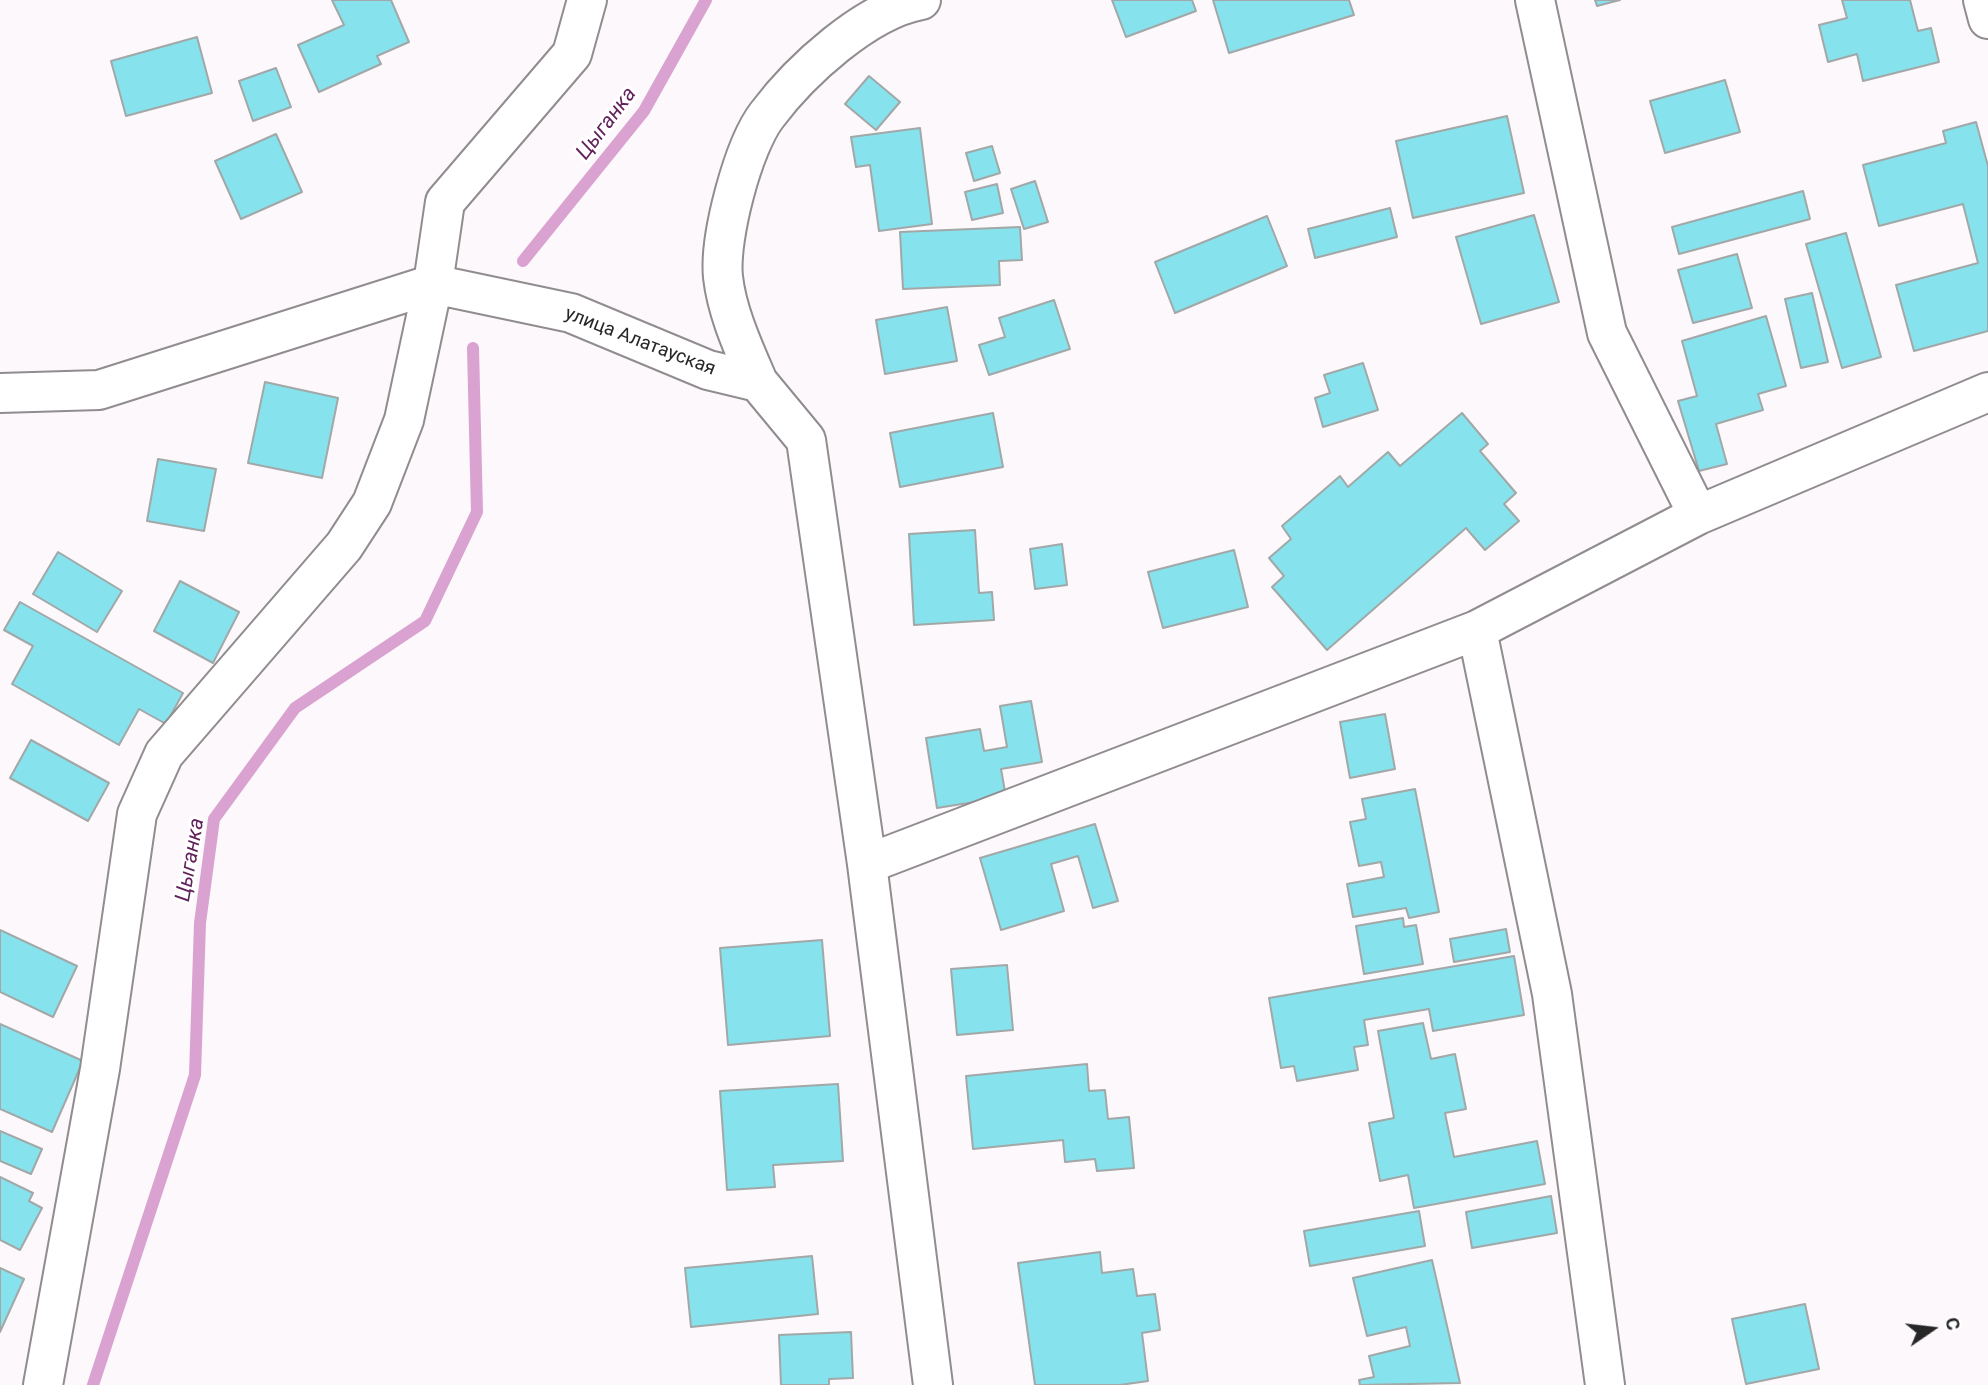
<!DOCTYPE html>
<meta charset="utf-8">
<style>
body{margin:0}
#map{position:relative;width:1988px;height:1385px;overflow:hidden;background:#fcf8fb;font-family:Roboto,sans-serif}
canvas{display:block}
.north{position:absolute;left:1897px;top:1294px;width:70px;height:70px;-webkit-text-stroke:5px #fff;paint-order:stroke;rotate:76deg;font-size:19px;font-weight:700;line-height:28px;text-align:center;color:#282728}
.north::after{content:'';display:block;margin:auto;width:24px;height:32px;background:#282728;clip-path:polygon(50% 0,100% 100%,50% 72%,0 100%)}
</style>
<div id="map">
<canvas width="1988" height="1385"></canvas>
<div class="north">С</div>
</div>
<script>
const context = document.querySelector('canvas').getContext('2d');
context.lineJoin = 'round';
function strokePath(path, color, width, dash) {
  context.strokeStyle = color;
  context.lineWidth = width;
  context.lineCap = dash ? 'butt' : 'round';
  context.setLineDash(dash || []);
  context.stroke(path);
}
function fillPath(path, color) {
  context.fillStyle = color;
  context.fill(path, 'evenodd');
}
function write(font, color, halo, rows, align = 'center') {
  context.font = font + ' Roboto,sans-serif';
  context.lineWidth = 6;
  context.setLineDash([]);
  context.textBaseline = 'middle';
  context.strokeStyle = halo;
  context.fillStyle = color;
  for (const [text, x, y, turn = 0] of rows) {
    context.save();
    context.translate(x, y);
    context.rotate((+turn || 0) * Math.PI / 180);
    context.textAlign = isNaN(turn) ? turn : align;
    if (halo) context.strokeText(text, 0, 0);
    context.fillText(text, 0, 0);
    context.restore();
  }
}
strokePath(new Path2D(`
 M523,261l121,-150 62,-111
 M93,1385l102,-310 5,-152 14,-104 81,-111 130,-87 52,-109 -4,-164`), '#d9a2d1', 12);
const building = new Path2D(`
 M332,0h59l18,42 -32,14 4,8 -62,28 -21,-47 46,-20z
 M1112,0h80l4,11 -70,26z
 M1213,0h136l5,15 -125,38z
 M1595,0h25l-23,6z
 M1842,0h68l8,31 13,-3 8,34 -76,19 -6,-27 -29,8 -9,-37 28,-7z
 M197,37l15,56 -86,23 -15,-55z
 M276,68l15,39 -38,14 -14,-40z
 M869,76l31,26 -24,28 -31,-26z
 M1725,80l15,52 -75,21 -15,-52z
 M1507,116l17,77 -111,25 -17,-77z
 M1976,122l12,44v165l-74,20 -18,-66 82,-22 -15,-59 -84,22 -16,-61 83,-22 -3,-12z
 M920,128l12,96 -53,7 -9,-66 -14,2 -5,-30z
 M276,134l26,58 -61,27 -26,-58z
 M992,146l8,27 -26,8 -8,-28z
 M1035,181l13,41 -24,7 -13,-40z
 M997,184l6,29 -31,7 -7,-28z
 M1803,191l7,28 -131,35 -7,-27z
 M1390,208l7,29 -82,21 -7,-29z
 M1534,215l25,87 -78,22 -25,-87z
 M1267,216l20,50 -112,47 -20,-51z
 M1020,227l2,33 -23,1 1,24 -97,4 -3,-57z
 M1846,233l35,124 -39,11 -36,-124z
 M1737,254l15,54 -59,15 -15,-53z
 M1812,293l16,69 -27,6 -16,-69z
 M1054,300l16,49 -81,26 -10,-30 26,-8 -6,-19z
 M947,307l10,54 -72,13 -9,-54z
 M1766,316l20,70 -28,8 5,16 -47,14 11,40 -28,7 -21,-70 19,-5 -15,-55z
 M1363,363l15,47 -55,17 -8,-29 15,-5 -6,-18z
 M265,382l73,16 -16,80 -74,-15z
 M993,413l10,54 -103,20 -10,-54z
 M1462,413l26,31 -8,7 36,42 -12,11 15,17 -34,29 -19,-22 -139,122 -55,-63 12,-11 -15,-18 22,-19 -9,-13 58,-50 8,11 40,-35 12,14z
 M158,459l58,10 -12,62 -57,-10z
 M975,530l4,63 13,-1 2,28 -80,5 -5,-91z
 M1062,544l5,41 -32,4 -5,-40z
 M1234,550l14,57 -85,21 -15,-56z
 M58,552l64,39 -25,41 -64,-38z
 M180,581l59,31 -26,51 -59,-32z
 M20,602l163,91 -17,31 -27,-15 -20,36 -107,-61 21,-38 -29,-16z
 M1031,701l11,61 -41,7 5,28 -69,11 -11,-70 54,-9 4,22 23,-4 -7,-41z
 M1385,714l10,55 -45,9 -10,-56z
 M31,740l78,43 -21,38 -78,-43z
 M1415,789l24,123 -30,6 -3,-10 -53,9 -6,-33 37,-7 -3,-15 -22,4 -9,-44 16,-3 -4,-20z
 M1095,824l23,77 -25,7 -15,-52 -27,8 13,47 -63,19 -21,-72z
 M1403,918l1,9 12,-2 7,39 -59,10 -8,-48z
 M1506,929l4,23 -56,10 -4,-23z
 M0,930l77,36 -24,51 -53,-25z
 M822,940l8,96 -102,9 -8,-97z
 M1514,956l10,59 -91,16 -4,-22 -65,11 4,25 -14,2 4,23 -61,11 -3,-15 -13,2 -12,-70z
 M1007,965l6,65 -56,5 -6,-66z
 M1423,1023l8,36 24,-5 11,55 -21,4 9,44 83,-16 8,43 -131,24 -6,-33 -28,6 -11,-58 25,-5 -16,-87z
 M0,1024l83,37 -31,71 -52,-23z
 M1087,1064l2,27 16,-1 3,29 21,-2 5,51 -37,3 -2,-12 -30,3 -2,-22 -90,9 -7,-73z
 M838,1084l5,77 -70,4 2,22 -48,3 -7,-99z
 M0,1131l42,18 -11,25 -31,-13z
 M0,1177l33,16 -4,8 13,7 -22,42 -20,-10z
 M1551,1196l6,37 -85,15 -6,-36z
 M1419,1211l6,35 -115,20 -6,-35z
 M1100,1252l2,21 31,-4 4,27 18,-2 5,36 -18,3 6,48 -28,4h-85l-17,-122z
 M812,1256l6,58 -127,13 -6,-59z
 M1432,1260l28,123 -100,2 -1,-5 15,-3 -5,-21 41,-10 -4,-19 -39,9 -14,-58z
 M0,1268l24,11 -24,53z
 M1805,1304l14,65 -73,15 -14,-65z
 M851,1332l2,46 -24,1v6h-48l-2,-50z`);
fillPath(building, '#86e3ed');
strokePath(building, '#a2a7a7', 2);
const minor = new Path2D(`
 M1535,0l72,333 91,182
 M1983,0l5,19
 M758,382c-14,-33 -31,-69 -35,-105 -4,-39 20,-131 44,-162 33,-44 99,-105 154,-115
 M0,393l99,-3 334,-106 138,29 137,57 50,12 48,58 61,424 610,-234 221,-115 290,-123
 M1477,630l75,364 53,391
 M867,864l66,521
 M43,1385l57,-316 37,-255 27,-60 180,-208 28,-43 32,-83 29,-136 12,-82 127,-148 15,-54`);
strokePath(minor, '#908c8f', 42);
strokePath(minor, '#fff', 38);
write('19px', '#282728', '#fff', [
 ["улица Алатауская",640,342,21]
]);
write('italic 21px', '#61215b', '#fff', [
 ["Цыганка",607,124,-53],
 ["Цыганка",191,860,-80]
]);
</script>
